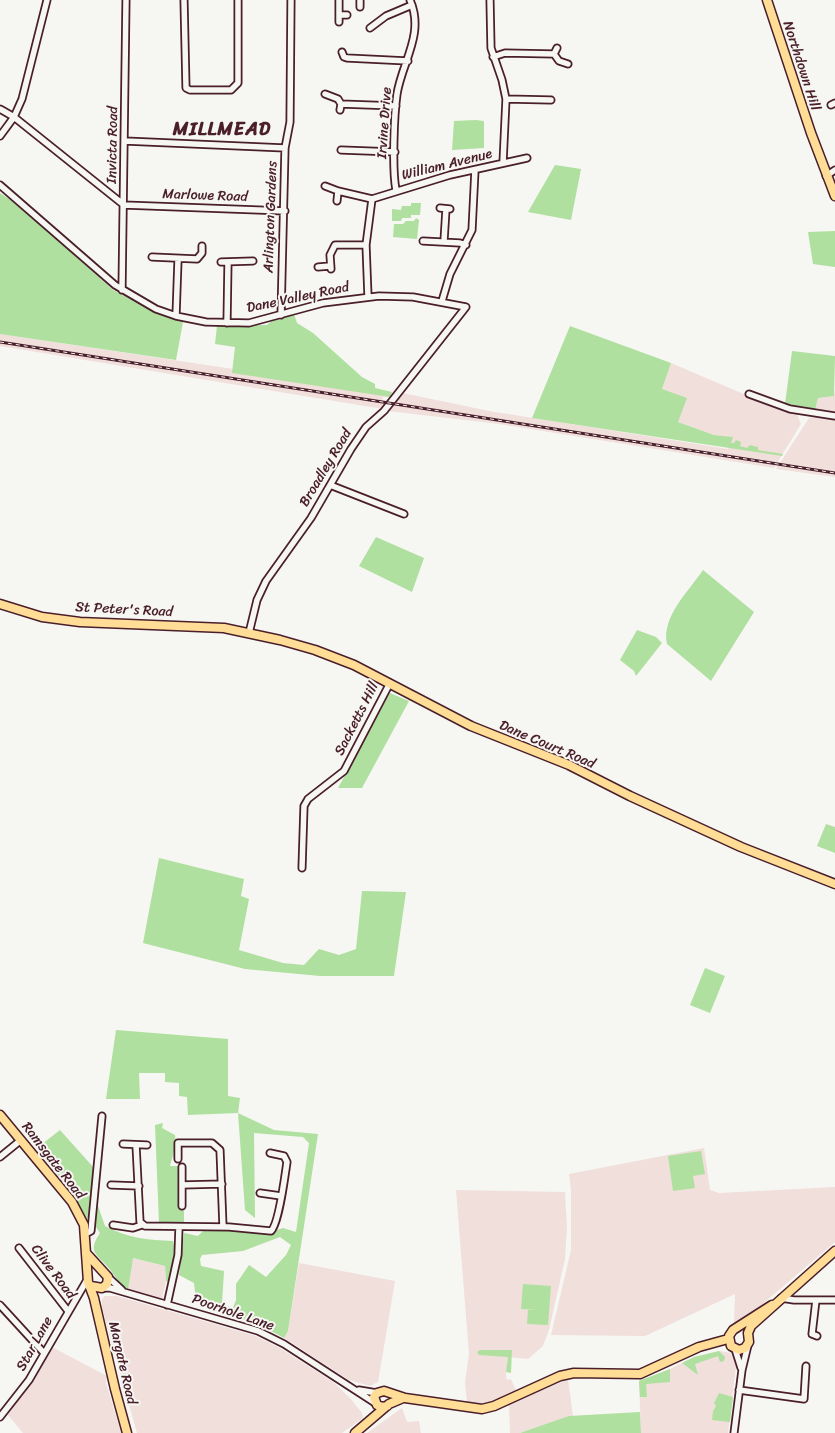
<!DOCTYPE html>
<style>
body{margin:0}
canvas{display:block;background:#f6f6f2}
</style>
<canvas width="835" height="1433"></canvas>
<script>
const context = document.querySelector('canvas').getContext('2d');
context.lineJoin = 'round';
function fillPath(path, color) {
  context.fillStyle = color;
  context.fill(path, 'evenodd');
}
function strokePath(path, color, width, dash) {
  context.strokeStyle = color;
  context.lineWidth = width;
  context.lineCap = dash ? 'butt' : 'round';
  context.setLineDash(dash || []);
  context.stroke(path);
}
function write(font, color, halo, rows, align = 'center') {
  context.font = font + ' Sriracha,sans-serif';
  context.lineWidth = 4;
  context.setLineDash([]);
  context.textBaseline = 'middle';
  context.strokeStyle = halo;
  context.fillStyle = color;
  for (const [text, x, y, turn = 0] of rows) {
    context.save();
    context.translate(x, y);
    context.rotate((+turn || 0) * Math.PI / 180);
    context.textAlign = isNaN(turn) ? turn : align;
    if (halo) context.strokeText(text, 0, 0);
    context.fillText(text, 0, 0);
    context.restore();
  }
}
fillPath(new Path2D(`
 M0,334l353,53 39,5 -2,5h-7l-1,6 4,1 -4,5 -5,-1 -377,-62z
 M671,363l82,35 43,14 5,12 -27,44 -275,-44 -111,-13 10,-19 91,19 239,38 4,-12 -18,-2 -36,-13 -16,-33z
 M835,390v23l-20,-3 3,-12 16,-2z
 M815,417l20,3v57l-59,-8 33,-51z
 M704,1148l6,42 9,3 116,-6v55l-83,71 -18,11 1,-30 -90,42 -94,-1 20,-85v-60l-2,-16z
 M456,1190l109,2 2,35 -2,32 -16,71 -6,16 -15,13 -20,-2 -2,19 1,4 4,-1 9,21 48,-21 5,37 -53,17h-10l-1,-27 -7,-8 -20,6 -15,-1 -2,-21 4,-28z
 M132,1258l33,8 1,15 -4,18 -34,-9z
 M299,1263l96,18 -17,101 -8,4 -21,-6 -65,-42 4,-7z
 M105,1296h12l139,40 24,12 53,34 18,17 11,14 1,5 -21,15h-205l-35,-125v-9z
 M52,1347l55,29 -1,7 15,50h-98l-15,-18z
 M721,1351l10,2 3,3 2,10 -8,67h-87l-2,-52 27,-10 28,-14z
 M402,1408l5,14 12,-1 2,12h-54z`), '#f1dfdc');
fillPath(new Path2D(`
 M476,120l8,1v27l-32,2 2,-29z
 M555,165l26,4 -10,51 -43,-8z
 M0,193l18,12 95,85 39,20 31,12 -7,38 -176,-26z
 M411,203h10l-1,12h-9v3h-9l-1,3h-9v-12l9,1 1,-4h9z
 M416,218l3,2 -2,19 -24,-2 1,-13h9l3,-3h8z
 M835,231v36l-22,-3 -5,-32z
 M294,314l3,9 16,10 49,44 13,7v4l17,4 -2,5 -158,-24 3,-26 -20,-3 2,-18 50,-1 6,-5z
 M570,326l101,37 -9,26 25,9 -9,24 36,13 19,2 -2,6h3l2,-3 5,2 -1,4 7,2 3,-3 8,2v3l25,4 -1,2 -250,-38z
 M792,351l43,5 -1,40 -16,2 -3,12 -30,-6z
 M376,537l48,21 -12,34 -53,-26z
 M703,570l51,42 -43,69 -44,-37c-6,-27 22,-53 36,-74z
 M637,630l19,7 6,6 -26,33 -2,-5 -14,-11z
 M390,693l19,8 -47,87h-24z
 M826,824l9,3v26l-18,-7z
 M159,858l85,21 -3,17 8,3 -10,51 44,13 21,2 15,-16 20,6 17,-6 6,-58 44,1 -12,84h-74l-75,-7 -102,-26z
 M705,968l20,8 -15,37 -20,-8z
 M116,1030l112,9v57l12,2 -2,15 36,17 44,4 -30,197 -4,7 -24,-13 -51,-16 -13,-9 -2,-17 -15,-8 5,-42 14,3 6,-6h42l19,4 18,-6 13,4 13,-89 -6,-6 -49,-4 1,85 -10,-8 -7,-97 -50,2 -1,-18 -8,-1v-13l-14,-1v-9h-26l1,26h-34zM280,1237l11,8 -5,10 -20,22 -17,-12 -13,19v16l-3,8 -11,-4 2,-33 -23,-5 -1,-7 2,-4 41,-4z
 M163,1123l-1,5 13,7 1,9 -6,22h8v41l6,4v11l-25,1 -4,-98z
 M60,1130l34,38 -3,52 -5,-3 -14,-24 -35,-45z
 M701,1151l4,23 -12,2 2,12 -22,3 -5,-35z
 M97,1203l8,23c22,12 43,14 68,15l3,14 -6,27 -4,-1 -1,-15 -32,-8 -5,32c-10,-7 -13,-15 -21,-24 -12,-13 -19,-15 -7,-33l-4,-6z
 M523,1284l28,2 -3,39 -21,-1 1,-14h9l-16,-1z
 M480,1350h32l-1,23 -5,-1 2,-15 -29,-2 -2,-3z
 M719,1351l6,6 -1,4 -4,1 -2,-6 -23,8 3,11 -16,-12 12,-6z
 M670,1369v13l-24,2 1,13h-7l-1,-16z
 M719,1393l14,4 -3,25 -18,-2 1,-9 3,-5 -2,-3z
 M640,1412l1,21h-121l49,-17z`), '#afe09f');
const minor = new Path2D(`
 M184,0l2,88 4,2h41l7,-7v-83
 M339,0v22
 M360,0v7
 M490,0l1,48 11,32 4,19 -3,64
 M339,15h8
 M370,28l16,-12 26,-11
 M342,52l2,5 3,1 61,3
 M554,54l5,7 9,3
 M493,57l12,-4 49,1 3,-6
 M325,94l13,5 3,5
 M506,99l45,1
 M831,105l4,-2
 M0,109l14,8 110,88
 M340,110l1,-6 55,2
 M0,136l14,-19 8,-18 25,-99
 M125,141l160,7
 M341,150l54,2
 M826,176l9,-6
 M0,185l115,100 41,24 20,7 30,6 43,1 74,-20 56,-7 34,1 53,10 -82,104 -18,16 -15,22 -40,69 -45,63 -9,19 -8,33
 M325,186l13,5
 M396,190c-4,-20 -2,-75 1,-96 5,-32 28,-60 13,-94
 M372,199l78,-24 77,-17
 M337,201l1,-10 34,8
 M124,205l161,6
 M440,208l10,1
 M423,241l37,2 6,2
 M444,241l2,-32
 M152,257l45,2 5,-6v-7
 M221,262l32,-1
 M318,267l12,-1
 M331,269l-1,-14 5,-10h31
 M122,290l4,-290
 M368,297l-2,-52 6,-46
 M442,301l8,-27 22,-44 3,-60
 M281,315l4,-167 5,-26 1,-122
 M176,316l2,-56
 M227,323l1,-61
 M749,394l41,15 45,7
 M330,485l74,29
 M302,868l2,-62 4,-7 36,-28 46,-88
 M123,1144l24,1
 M136,1145l4,77 5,4 84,1 42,4c8,-7 14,-56 16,-69l-3,-6 -14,-3
 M0,1157l21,-17
 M178,1159v-16h34l8,7 3,77
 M182,1167v39
 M111,1185l28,1
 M182,1185l40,-1
 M260,1193l21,3
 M113,1225l20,3 9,-3
 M85,1234l6,-3 11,-115
 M19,1248l49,63
 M108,1277l14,13
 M102,1288h8l148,43 26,13 91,59
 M781,1298l13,2h41
 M816,1300l-4,34 5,2
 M0,1305l44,48
 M167,1305l11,-50 1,-28
 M735,1349l6,19
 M359,1390l18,3
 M739,1390l65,9 2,-33
 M0,1417l29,-37 58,-100
 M734,1433l8,-63 6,-25`);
const major = new Path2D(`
 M767,0l44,133 24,63
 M0,604l42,13 38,5 144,6 56,12 35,10 39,15 117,61 98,39 61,31 111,51 94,37
 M0,1115l72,87 12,23 4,57 6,16 21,91 12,44
 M87,1254l21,23 -1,7 -5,4 -11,-2
 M772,1305l-39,25 -4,6 2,10 8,4 6,-2 4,-6 -1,-9 3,-7 84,-75
 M387,1406l-5,1 -5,-2 -3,-8 3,-4 7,-2 21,7 77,11 12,-3 66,-30 14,-3 66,1 59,-27 29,-8
 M355,1433l34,-29 14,-6`);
strokePath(minor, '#4a1f2b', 9);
strokePath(major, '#4a1f2b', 11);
strokePath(minor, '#f6f6f2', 5.5);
strokePath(major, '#ffdd96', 8);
const rail = new Path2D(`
 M0,342l835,131`);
strokePath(rail, '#4a1f2b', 3);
strokePath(rail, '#f6f6f2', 1, [4]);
write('14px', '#4a1f2b', '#f6f6f2', [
 ["Northdown Hill",801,66,72],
 ["Irvine Drive",385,123,-86],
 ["Invicta Road",113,145,-89],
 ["William Avenue",447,165,-14],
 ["Marlowe Road",205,196,2],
 ["Arlington Gardens",271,217,-88],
 ["Dane Valley Road",298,298,-12],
 ["Broadley Road",326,468,-59],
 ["St Peter's Road",124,610,3],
 ["Sacketts Hill",357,719,-63],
 ["Dane Court Road",547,745,23],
 ["Ramsgate Road",53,1161,52],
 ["Clive Road",53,1272,53],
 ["Poorhole Lane",233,1313,19],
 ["Star Lane",35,1344,-61],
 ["Margate Road",122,1363,77]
]);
context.letterSpacing = '1px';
write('bold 19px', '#4a1f2b', '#f6f6f2', [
 ["MILLMEAD",222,130]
]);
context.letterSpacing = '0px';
</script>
